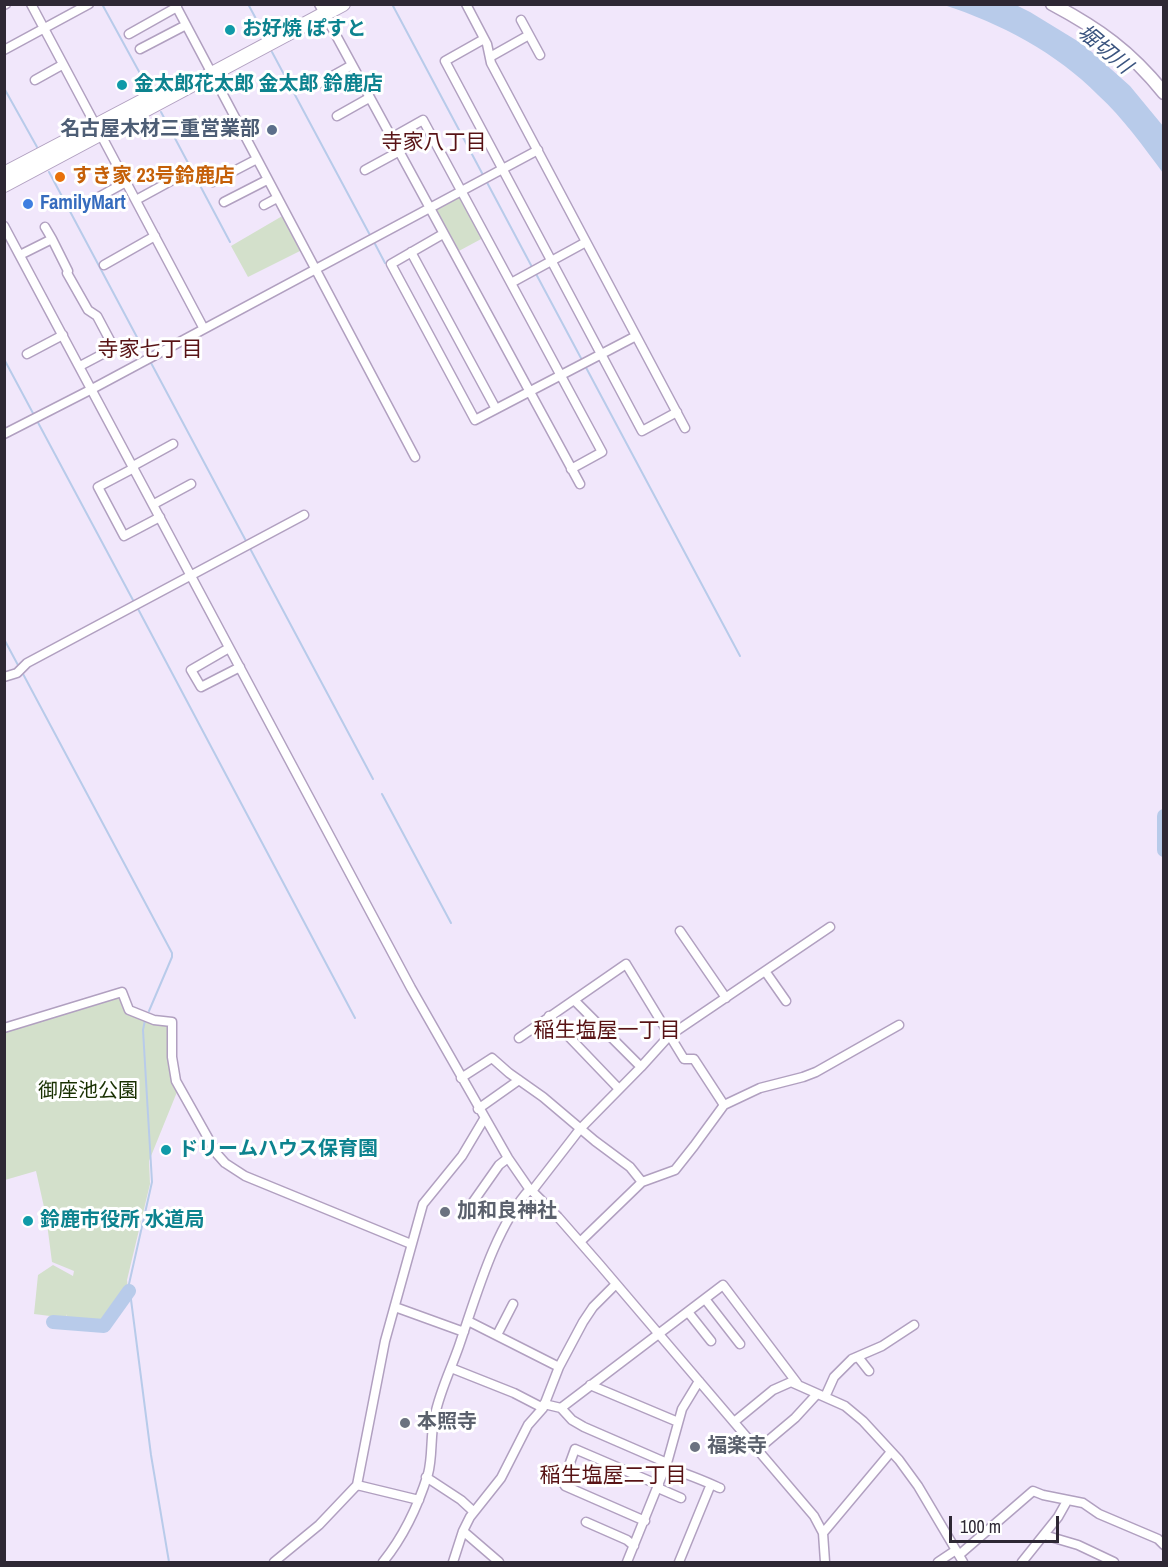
<!DOCTYPE html>
<meta charset="utf-8">
<style>
body{margin:0}
#map{position:relative;width:1168px;height:1567px;overflow:hidden;background:#f1e7fb;font-family:"Archivo Narrow",sans-serif}
canvas{display:block}
.frame{position:absolute;inset:0;border:6px solid #2e2834;pointer-events:none}
.scale{position:absolute;left:949px;top:1516px;width:110px;height:27px;box-sizing:border-box;border:3px solid #2e2834;border-top:0;padding-left:8px;font-size:18px;line-height:21px;white-space:nowrap;color:#2e2834;-webkit-text-stroke:4px #fff;paint-order:stroke}
</style>
<div id="map">
<canvas width="1168" height="1567"></canvas>
<div class="frame"></div>
<div class="scale">100 m</div>
</div>
<script>
const context = document.querySelector('canvas').getContext('2d');
context.lineJoin = 'round';
function fillPath(path, color) {
  context.fillStyle = color;
  context.fill(path, 'evenodd');
}
function strokePath(path, color, width, dash) {
  context.strokeStyle = color;
  context.lineWidth = width;
  context.lineCap = dash ? 'butt' : 'round';
  context.setLineDash(dash || []);
  context.stroke(path);
}
function write(font, color, halo, rows, align = 'center') {
  context.font = font + ' "Archivo Narrow","Noto Sans JP",sans-serif';
  context.lineWidth = 6;
  context.setLineDash([]);
  context.textBaseline = 'middle';
  context.strokeStyle = halo;
  context.fillStyle = color;
  for (const [text, x, y, turn = 0] of rows) {
    context.save();
    context.translate(x, y);
    context.rotate((+turn || 0) * Math.PI / 180);
    context.textAlign = isNaN(turn) ? turn : align;
    if (halo) context.strokeText(text, 0, 0);
    context.fillText(text, 0, 0);
    context.restore();
  }
}
fillPath(new Path2D(`
 M457,196l5,2 21,40 -26,14 -21,-40 2,-5z
 M284,215l18,35 -54,27 -17,-31z
 M119,995l5,14 43,16 2,2 1,45 7,20 -28,69 1,23 -23,96 1,11 -5,2 -2,6 -19,25 -35,-3v-7l-1,4 -32,-4 4,-39 15,-10 20,11 1,-5 -22,-9 -6,-46 -10,-45 -31,9v-149z`), '#d3e0cb');
fillPath(new Path2D(`
 M944,5h72l14,7 54,33 18,16 28,25 33,40v47c-20,-27 -40,-55 -65,-78 -41,-42 -98,-72 -154,-90z`), '#b8cbea');
strokePath(new Path2D(`
 M102,4l46,84
 M248,4l13,24
 M392,4l140,263
 M272,52l99,185
 M4,88l33,59
 M161,112l69,130
 M49,172l98,184
 M374,242l11,21
 M535,272l205,384
 M4,359l130,243
 M150,361l223,418
 M137,607l218,411
 M4,639l15,28
 M22,672l150,281v4l-23,54
 M382,794l69,129
 M145,1020l-2,10 9,152 -23,102 22,171 18,107`), '#b8cbea', 2);
strokePath(new Path2D(`
 M1164,816v34
 M53,1322l51,4 25,-35`), '#b8cbea', 14);
const minor = new Path2D(`
 M31,4l65,122
 M175,4l240,453
 M319,4l261,480
 M466,4l21,40 4,19 194,365
 M4,5l2,-1
 M521,20l19,35
 M129,34l48,-27
 M484,39l-39,22 197,370 35,-19
 M140,49l46,-24
 M4,50l85,-46
 M490,57l39,-22
 M35,80l27,-15
 M318,84l34,-19
 M337,116l32,-18
 M101,135l103,194
 M391,138l32,-18 179,332 -31,17
 M365,170l33,-18
 M213,182l44,-23
 M97,198l29,-16
 M136,200l53,-29
 M224,202l43,-22
 M264,205l13,-7
 M4,226l407,762 97,170 20,29 30,30 42,48 214,251 9,17 2,29
 M45,227l7,12
 M443,234l-52,30 84,156 161,-84
 M411,252l85,157
 M20,255l32,-16 16,32 -1,2 21,37 9,6 17,32 -34,18
 M104,265l51,-29
 M511,283l75,-41
 M27,354l36,-19
 M4,434l88,-45 446,-239
 M133,466l40,-22
 M134,468l-36,19 26,49 36,-19
 M154,504l37,-20
 M229,648l-38,22 10,17 39,-20
 M4,677l13,-4 10,-10 277,-148
 M680,931l46,67
 M765,971l21,30
 M574,1000l67,67
 M549,1016l70,73
 M4,1028l118,-36 7,18 25,10 18,2v35l4,24 41,73 8,9 20,13 166,68
 M519,1038l107,-74 58,95h10l30,46
 M461,1078l31,-20 17,15 34,24 52,44 35,26 12,15
 M478,1109l41,-29
 M532,1191l48,-62 61,-62 28,-31 161,-109
 M473,1202l26,-37 9,-7
 M580,1242l62,-60 33,-12 19,-24 30,-41 36,-17 43,-11 13,-5 83,-47
 M705,1299l35,45
 M395,1307l69,25
 M688,1312l23,29
 M468,1321l91,46
 M497,1335l16,-31
 M858,1357l11,14
 M451,1368l63,25 29,15
 M590,1385l88,37
 M825,1397l9,-20 18,-18 30,-13 32,-21
 M544,1404l17,4 11,12 12,7 83,36
 M561,1408l162,-123 74,98
 M734,1422l39,-32 18,-8 54,24 18,15 36,39 19,26 45,76
 M757,1450l38,-32 22,-24
 M665,1468c17,3 39,13 55,20
 M426,1477l35,23 13,12
 M357,1485l62,15
 M658,1488l23,10
 M645,1521l-80,-35 -2,-4 12,-33 84,36
 M586,1522l41,18 7,6
 M463,1531l36,31
 M823,1533l67,-80
 M1044,1535l34,10 36,17
 M959,1555l74,-64 10,4 40,8 16,11 59,25 6,6
 M274,1562l45,-37 38,-40 28,-144 38,-137 39,-48 22,-37
 M383,1562c21,-26 35,-56 45,-88 5,-18 2,-40 7,-59 5,-24 16,-46 24,-69 17,-49 36,-119 71,-157
 M453,1562l10,-31 7,-14 31,-39 27,-53 15,-17 16,-41 24,-45 10,-15 23,-23
 M627,1562l40,-99 15,-54 17,-28
 M679,1562l32,-78
 M938,1562l18,-12
 M1022,1562l36,-45 9,-16`);
const primary = new Path2D(`
 M1052,4c47,25 78,47 112,89`);
const trunk = new Path2D(`
 M4,174l179,-94
 M4,185l339,-181`);
strokePath(minor, '#b1a0c0', 11);
strokePath(primary, '#b1a0c0', 15);
strokePath(trunk, '#b1a0c0', 16);
strokePath(minor, '#fff', 8);
strokePath(primary, '#fff', 12);
strokePath(trunk, '#fff', 14);
for (const [x, y, r, color] of [
 [230,30,6,"#0f9aa8"],
 [122,85,6,"#0f9aa8"],
 [272,130,6,"#5c6f8a"],
 [60,177,6,"#e8710a"],
 [28,204,6,"#3f7fe0"],
 [166,1150,6,"#0f9aa8"],
 [445,1212,6,"#6b7280"],
 [28,1221,6,"#0f9aa8"],
 [405,1423,6,"#6b7280"],
 [695,1447,6,"#6b7280"]
]) {
  const dot = new Path2D();
  dot.arc(x, y, r, 0, 2 * Math.PI);
  context.fillStyle = color;
  context.fill(dot);
  strokePath(dot, '#fff', 2);
}
write('bold 20px', '#0d838f', '#fff', [
 ["お好焼 ぽすと",242,30],
 ["金太郎花太郎 金太郎 鈴鹿店",134,85],
 ["ドリームハウス保育園",178,1150],
 ["鈴鹿市役所 水道局",40,1221]
], 'left');
write('bold 20px', '#4e5e75', '#fff', [
 ["名古屋木材三重営業部",260,130]
], 'right');
write('bold 20px', '#c56008', '#fff', [
 ["すき家 23号鈴鹿店",72,177]
], 'left');
write('bold 20px', '#366cbe', '#fff', [
 ["FamilyMart",40,204]
], 'left');
write('20px', '#193102', '#fff', [
 ["御座池公園",88,1092]
]);
write('bold 20px', '#5b616d', '#fff', [
 ["加和良神社",457,1212],
 ["本照寺",417,1423],
 ["福楽寺",707,1447]
], 'left');
write('italic 21px', '#3a547f', '#fff', [
 ["堀切川",1104,50,40]
]);
write('21px', '#581315', '#fff', [
 ["寺家八丁目",434,143],
 ["寺家七丁目",150,350],
 ["稲生塩屋一丁目",607,1031],
 ["稲生塩屋二丁目",613,1476]
]);
</script>
